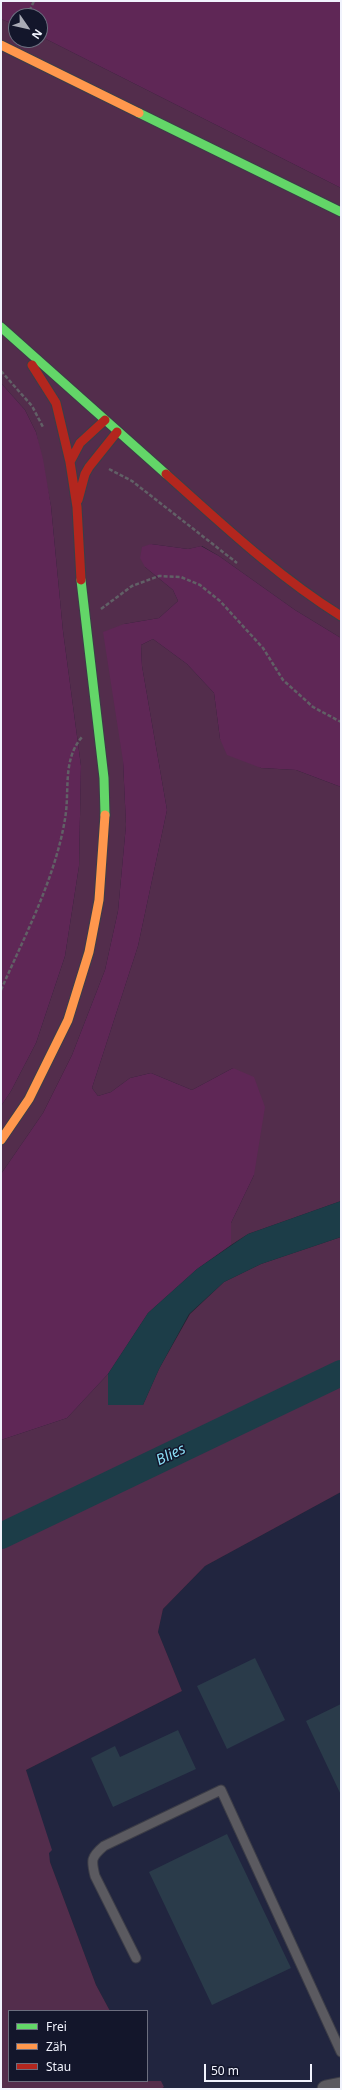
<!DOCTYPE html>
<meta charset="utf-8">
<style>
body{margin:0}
#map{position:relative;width:342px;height:2090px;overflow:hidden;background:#22232f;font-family:"Noto Sans",sans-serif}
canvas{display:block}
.frame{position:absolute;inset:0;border:2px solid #f1f3fd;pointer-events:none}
.legend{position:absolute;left:8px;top:2010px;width:140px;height:72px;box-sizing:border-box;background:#13162b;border:1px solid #6c6e7f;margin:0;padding:5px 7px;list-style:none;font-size:12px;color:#f1f3fd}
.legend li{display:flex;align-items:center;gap:8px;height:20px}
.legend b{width:20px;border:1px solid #6c6e7f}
.north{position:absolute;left:8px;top:8px;width:40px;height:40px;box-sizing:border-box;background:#13162b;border:1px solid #6c6e7f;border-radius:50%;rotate:124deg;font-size:11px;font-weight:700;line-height:16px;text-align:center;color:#f1f3fd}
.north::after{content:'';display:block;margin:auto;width:14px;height:18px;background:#a9aab5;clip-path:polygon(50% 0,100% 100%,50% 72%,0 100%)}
.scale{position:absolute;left:204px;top:2064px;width:108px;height:18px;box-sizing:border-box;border:2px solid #f1f3fd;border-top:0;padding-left:5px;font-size:12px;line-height:14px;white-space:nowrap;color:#f1f3fd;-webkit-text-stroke:3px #13162b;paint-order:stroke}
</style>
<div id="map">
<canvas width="342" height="2090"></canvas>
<div class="frame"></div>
<ul class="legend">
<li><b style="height:5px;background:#63d668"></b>Frei</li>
<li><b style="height:5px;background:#ff974d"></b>Zäh</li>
<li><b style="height:5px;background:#b3261e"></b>Stau</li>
</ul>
<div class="north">N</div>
<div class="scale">50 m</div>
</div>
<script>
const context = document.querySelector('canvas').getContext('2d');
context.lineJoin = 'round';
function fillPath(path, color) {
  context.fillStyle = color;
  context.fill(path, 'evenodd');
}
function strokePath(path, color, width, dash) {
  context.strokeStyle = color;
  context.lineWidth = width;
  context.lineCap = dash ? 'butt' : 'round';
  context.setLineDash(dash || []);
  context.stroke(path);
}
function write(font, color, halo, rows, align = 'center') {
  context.font = font + ' "Noto Sans",sans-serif';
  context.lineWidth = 3;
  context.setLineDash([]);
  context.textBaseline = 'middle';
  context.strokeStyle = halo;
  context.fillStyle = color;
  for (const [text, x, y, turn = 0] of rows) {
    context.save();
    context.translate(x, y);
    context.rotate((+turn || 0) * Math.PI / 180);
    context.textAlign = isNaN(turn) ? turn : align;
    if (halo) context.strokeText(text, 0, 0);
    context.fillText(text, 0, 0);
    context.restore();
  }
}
fillPath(new Path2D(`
 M341,1492v597h-180l3,-2 -18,-6 1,-70h-37l-14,-26 -46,-123 -24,-92 156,-79 -24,-59 5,-23 42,-43z`), '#21253f');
fillPath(new Path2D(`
 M1,19l15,6v15h24v-4l6,3 295,149v450l-46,-28 -76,-54 -17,-10 -14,3 -37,-5 -6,23 28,23 5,11 -19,17 -35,6 -1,137 3,64 -8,86 -13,59 -33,85 -29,58 -42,61v-68l10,-15 25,-48 29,-87 14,-90 2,-100 -18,-135 -12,-125 -15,-74 -11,-22 -24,-27z
 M153,639l34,25 27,29 6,46 41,29 35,2 45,17v414l-93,33 -17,11v-22l23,-48 -21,-107 -41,22 -41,-17 -21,5 -19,14 -13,4 -6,-8 46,-142 29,-136 -25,-144 -1,-21z
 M341,1237v255l-136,74 -42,43 -5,23 24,59 -156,79 26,80 -3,3 1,9 46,123 14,26h-101v70h152l3,6 -3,2h-160v-649l66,-22 41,-44v31h35l16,-36 31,-55 34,-32 37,-18z`), '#532d4c');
fillPath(new Path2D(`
 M1,1h340v187l-301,-152v-20h-24v9l-15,-6z
 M1,383l24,27 11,22 7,27 8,47 12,125 18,135 -2,100 -14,90 -29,87 -25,48 -10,15z
 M151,544l37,5 13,-3 18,10 76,54 46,28v149l-45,-17 -35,-2 -34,-13 -7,-16 -6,-46 -27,-29 -34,-25 -12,6 1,21 25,144 -29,136 -46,142 6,8 13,-4 19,-14 21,-5 41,17 41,-22 21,9 11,30 -11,68 -23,48v22l-34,24 -49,44 -40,61 -41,44 -66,22v-266l42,-61 29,-58 33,-85 13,-59 8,-86 -3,-64 -20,-129 21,-8 35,-6 19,-17 -5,-11 -28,-23 -5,-9 2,-11z`), '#5f2756');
fillPath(new Path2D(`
 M341,1201v36l-80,27 -37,18 -35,32 -30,55 -16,36h-35v-31l40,-61 49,-44 51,-35z`), '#1c3d48');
strokePath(new Path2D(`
 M1,1536l340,-163`), '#1c3d48', 26);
fillPath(new Path2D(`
 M255,1658l30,62 -58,29 -30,-63z
 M341,1704v91l-35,-74z
 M178,1730l18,39 -83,38 -22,-49 24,-12 5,11z
 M227,1834l64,134 -79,37 -63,-133z`), '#2a3b4a');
const lane = new Path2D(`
 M136,1958l-41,-82c-4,-16 -4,-19 9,-30l117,-56 120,262`);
const street = new Path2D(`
 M326,2089l15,-3`);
const fast = new Path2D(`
 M139,113l202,99
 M1,327l165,147
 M81,580l23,198 1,37`);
const slow = new Path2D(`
 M1,45l138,68
 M1,1140l28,-41 39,-79 21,-68 10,-52 6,-85`);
const jam = new Path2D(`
 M32,365l24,38 14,59
 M166,474c56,50 111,102 175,142
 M78,500l7,-26 4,-7 28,-35
 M81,580l-4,-73 -7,-45 10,-19 25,-23`);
strokePath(lane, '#3c3d47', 11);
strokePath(street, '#3c3d47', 19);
strokePath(fast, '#3c3d47', 11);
strokePath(slow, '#3c3d47', 11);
strokePath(jam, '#3c3d47', 11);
strokePath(new Path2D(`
 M27,16l7,-15
 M1,371l31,35 11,21
 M109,469l23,12 105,82
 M101,609l31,-23 27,-10 22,1 19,8 20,16 43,47 20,32 30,27 28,15
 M1,990c24,-55 54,-111 64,-171 5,-28 -3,-59 17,-82`), '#616066', 2.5, [4, 2]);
strokePath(lane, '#5b5a60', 9);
strokePath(street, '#5b5a60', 17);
strokePath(fast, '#63d668', 9);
strokePath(slow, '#ff974d', 9);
strokePath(jam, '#b3261e', 9);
write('italic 15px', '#8bdef5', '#13162b', [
 ["Blies",171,1455,-26]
]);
</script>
